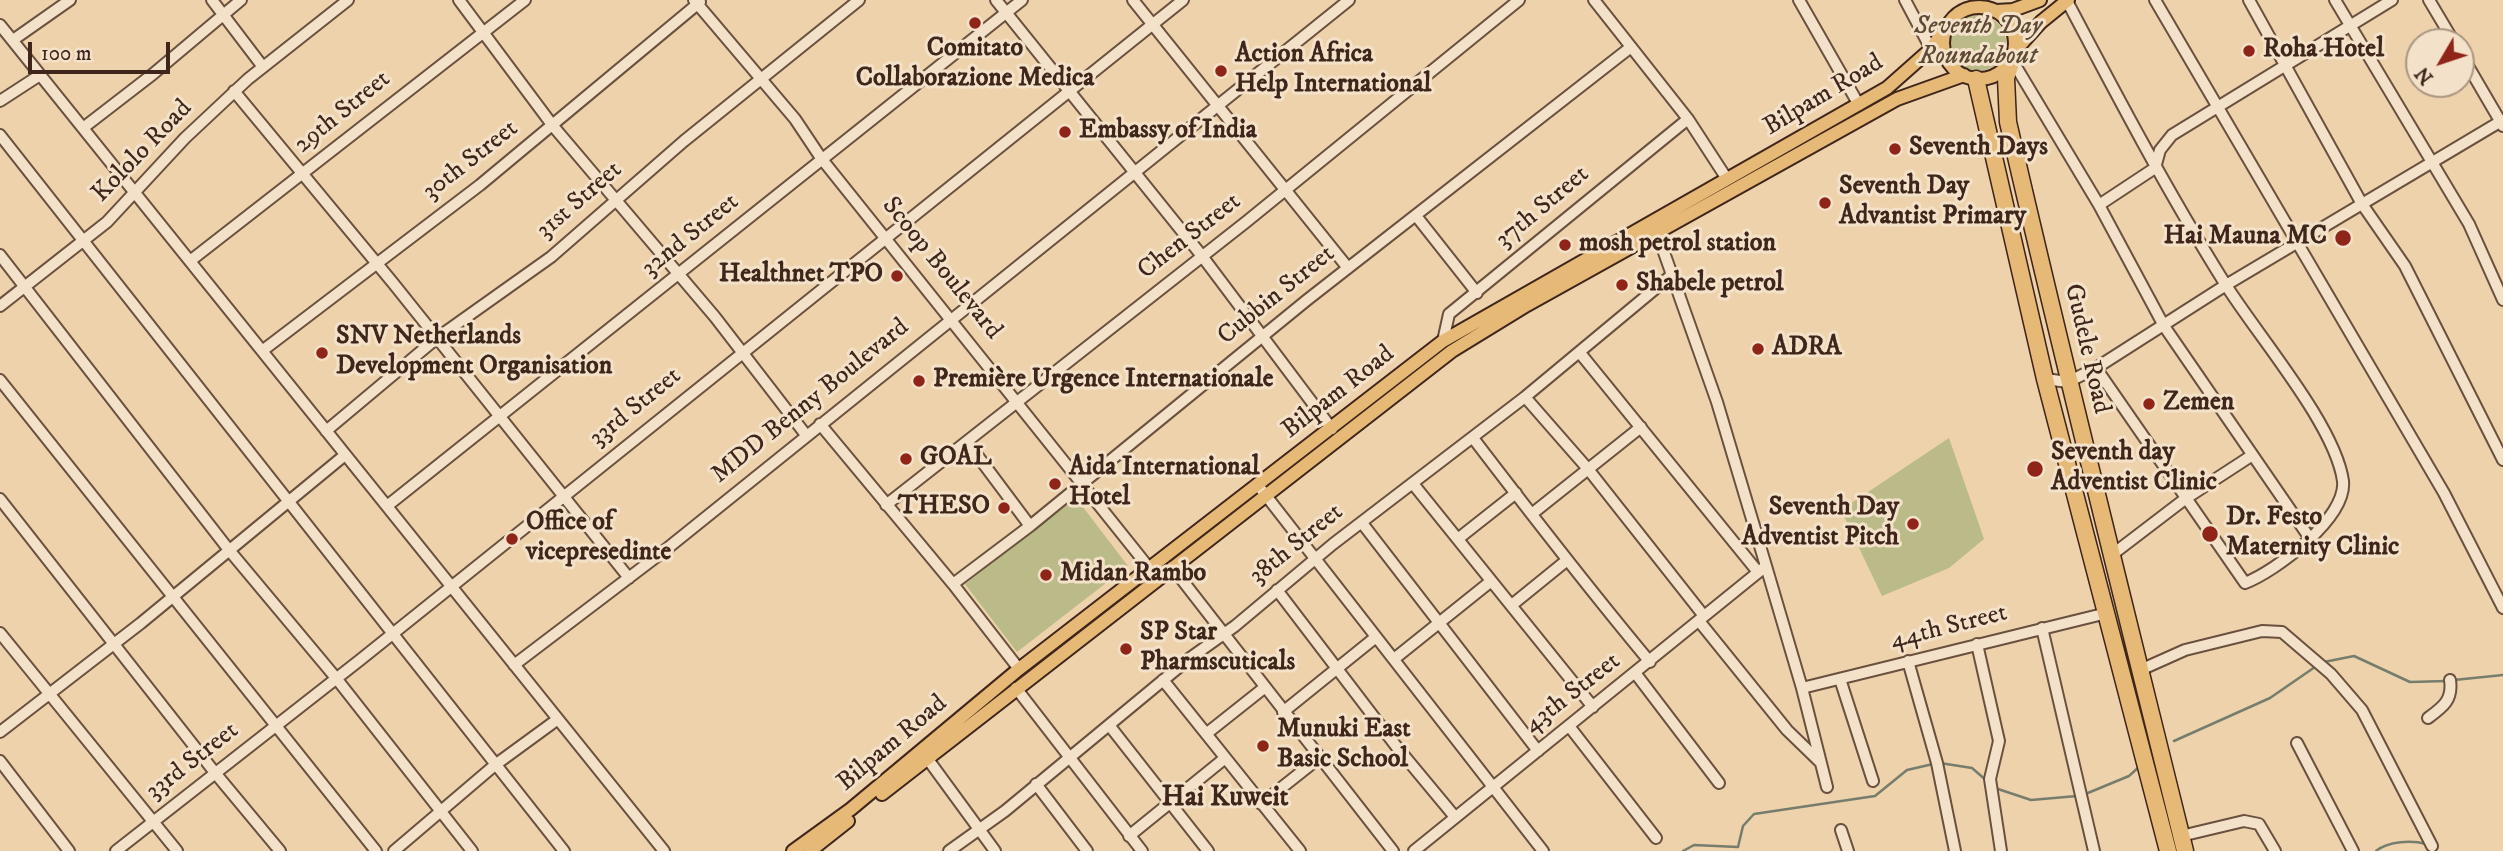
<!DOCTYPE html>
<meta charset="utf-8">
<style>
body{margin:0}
#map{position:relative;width:2503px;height:851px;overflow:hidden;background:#edd2ac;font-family:"IM FELL DW Pica",serif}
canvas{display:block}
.north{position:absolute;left:2405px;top:28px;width:70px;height:70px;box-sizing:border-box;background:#f3e2c9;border:2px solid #ab9683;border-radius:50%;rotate:231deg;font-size:19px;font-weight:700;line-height:28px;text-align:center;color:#3f251a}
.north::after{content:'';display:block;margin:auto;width:24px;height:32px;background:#8f2418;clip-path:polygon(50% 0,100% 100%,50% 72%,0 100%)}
.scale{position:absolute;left:28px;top:42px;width:142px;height:32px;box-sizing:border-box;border:4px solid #3f251a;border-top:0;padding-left:9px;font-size:21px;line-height:24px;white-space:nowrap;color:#3f251a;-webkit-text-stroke:5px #f3e2c9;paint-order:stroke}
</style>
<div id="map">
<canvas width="2503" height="851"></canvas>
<div class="north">N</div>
<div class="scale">100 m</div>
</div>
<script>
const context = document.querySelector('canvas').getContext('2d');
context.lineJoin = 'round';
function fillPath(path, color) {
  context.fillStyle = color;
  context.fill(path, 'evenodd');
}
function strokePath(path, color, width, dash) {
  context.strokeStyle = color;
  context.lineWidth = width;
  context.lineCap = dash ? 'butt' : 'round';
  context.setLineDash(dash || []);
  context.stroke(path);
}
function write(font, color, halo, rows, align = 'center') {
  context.font = font + ' "IM FELL DW Pica",serif';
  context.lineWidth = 6;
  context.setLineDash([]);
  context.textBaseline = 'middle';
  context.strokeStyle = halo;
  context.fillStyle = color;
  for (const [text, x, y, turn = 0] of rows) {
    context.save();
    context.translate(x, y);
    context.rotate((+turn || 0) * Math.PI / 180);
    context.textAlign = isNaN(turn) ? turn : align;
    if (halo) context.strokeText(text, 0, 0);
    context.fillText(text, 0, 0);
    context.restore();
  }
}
fillPath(new Path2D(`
 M1950 43a28 28 0 1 1 56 0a28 28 0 1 1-56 0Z
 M1949,438l35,101 -35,29 -67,28 -41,-86z
 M1076,498l52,68 -111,86 -52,-68z`), '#babb88');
strokePath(new Path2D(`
 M2324,662l30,-6 56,26 37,-1
 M2454,680l49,-5
 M2174,741l96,-43 45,-31
 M1940,763l32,5 15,13
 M1995,788l36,12 46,-4
 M2083,795l46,-19 10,-9
 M1683,851l11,-6 44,2 5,-21 11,-12 121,-18 32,-26 26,-6
 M2376,851c12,-10 36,-11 50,-7`), '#767d6d', 2.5);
const minor = new Path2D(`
 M212,0l51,67
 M459,0l94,126 162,191 91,118
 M694,0l101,119 26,39 329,411
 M996,0l206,256 130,173
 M1133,0l215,268
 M1594,0l94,119 39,60
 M1799,0l60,105
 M1905,0l26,49
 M2155,0l289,493 59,115
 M2249,0l113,204 43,62 98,194
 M2335,0l134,224 34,76
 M2429,0l25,42
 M2067,1c50,95 100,190 157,281 32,52 111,142 119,199 4,37 -67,90 -98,102l-149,-215
 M0,25l664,826
 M13,40l57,-40
 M2461,54l42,72
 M2012,60l87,145 65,121 145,211
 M234,91l159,192 236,295
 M0,101l40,-26
 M83,128l70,-54 88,-74
 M0,135l564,716
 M2099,205l56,-37 5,-18 12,-15 220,-135
 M1417,217l60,76
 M0,255l229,295 107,128 136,173
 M190,261l335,-261
 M0,306l107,-84 78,-84 63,-59 100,-79
 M1443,341l6,-27 239,-195
 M262,351l218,-166 220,-183
 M1580,353l178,219
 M2045,379l23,3 28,-14 130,-83 277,-165
 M0,380l376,471
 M1525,397l63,72 116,147
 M820,424l133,160 66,85
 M326,431l111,-93 114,-81 133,-116 175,-141
 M1473,438c58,76 116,151 177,224
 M968,443l62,83
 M1257,484l286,367
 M1414,485l179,222
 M0,499l216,275 64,77
 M886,505l360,-283 273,-222
 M387,506l635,-506
 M1533,513l108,-86
 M1362,523l176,228
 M1459,538l57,-45
 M2113,554l72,-55 66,-43
 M1766,566l36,122 25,99
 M1172,567l221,284
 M953,584l77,-58 277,-226 324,-253
 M1277,590l119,156 59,71
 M1513,604l53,-43
 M1699,621l88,109 34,33
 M2042,628l52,223
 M0,633l177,218
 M1977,644l22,97 -9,38 11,72
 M1394,659l96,-77
 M1908,661l29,102 18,88
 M514,665l150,-114 685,-551
 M2138,671l47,-21 77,-19 20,1 49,42 31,36 70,136
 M1636,674l83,109
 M1840,679l33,102
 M1163,680l137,171
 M1016,688l126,163
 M1802,688l305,-75
 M1283,712l93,-75
 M2428,718c15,-11 25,-18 22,-38
 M1109,725l99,126
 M1569,726l87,112
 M0,732l141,-109 204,-168
 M1206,734l58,-46
 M2297,743l56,108
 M927,758l68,93
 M0,761l69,90
 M1036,784l51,67
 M1261,804l58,-46
 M1841,830l7,21
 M1129,836l95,-77
 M2181,836l63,-15 15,3 16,27
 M116,851l244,-191 823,-660
 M394,851l101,-86 63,-46
 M949,851l56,-40 185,-153 45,-32 98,-82 192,-147 148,-123
 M1414,851l352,-285 -49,-164 -62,-175`);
const major = new Path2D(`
 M1943 43a36 36 0 1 1 72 0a36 36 0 1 1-72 0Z
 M1996,11l17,-1 27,-10
 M2013,53l28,-31 27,-22
 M882,794l570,-443 75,-46 370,-206 67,-24
 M793,851l58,-42 168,-140 424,-328 444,-253 44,-39 16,-24
 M810,851l38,-30`);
const highway = new Path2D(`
 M2012,60l-6,18 2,44c56,244 117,486 177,729
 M1976,79l69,300 123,472`);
strokePath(minor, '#6a503e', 14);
strokePath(major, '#3f251a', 16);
strokePath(highway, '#3f251a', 19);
strokePath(minor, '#f3e2c9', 10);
strokePath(major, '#e6b976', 12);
strokePath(highway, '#e6b976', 16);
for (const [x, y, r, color] of [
 [975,23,7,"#8f2418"],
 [2249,51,7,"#8f2418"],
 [1221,71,7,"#8f2418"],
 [1065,132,7,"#8f2418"],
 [1895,149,7,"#8f2418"],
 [1825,203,7,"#8f2418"],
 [2343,238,9,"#8f2418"],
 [1565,245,7,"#8f2418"],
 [897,276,7,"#8f2418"],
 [1622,285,7,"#8f2418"],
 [1758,349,7,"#8f2418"],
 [322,353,7,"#8f2418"],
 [919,381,7,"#8f2418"],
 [2149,404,7,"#8f2418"],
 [906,459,7,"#8f2418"],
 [2035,469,9,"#8f2418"],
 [1055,484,7,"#8f2418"],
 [1004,508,7,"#8f2418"],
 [1913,524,7,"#8f2418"],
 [2210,534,9,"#8f2418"],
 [512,539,7,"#8f2418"],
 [1046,575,7,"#8f2418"],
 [1126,649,7,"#8f2418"],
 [1263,746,7,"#8f2418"]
]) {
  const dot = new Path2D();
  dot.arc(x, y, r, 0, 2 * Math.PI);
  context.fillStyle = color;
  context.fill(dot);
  strokePath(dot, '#f3e2c9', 2.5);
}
write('italic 26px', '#5e4a36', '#f3e2c9', [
 ["Seventh Day",1978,28],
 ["Roundabout",1978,58]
]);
write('bold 26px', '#3f251a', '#f3e2c9', [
 ["Comitato",975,50,"center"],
 ["Collaborazione Medica",975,80,"center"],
 ["Roha Hotel",2263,51],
 ["Action Africa",1235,56],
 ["Help International",1235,86],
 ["Embassy of India",1079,132],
 ["Seventh Days",1909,149],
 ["Seventh Day",1839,188],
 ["Advantist Primary",1839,218],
 ["Hai Mauna MC",2327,238,"right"],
 ["mosh petrol station",1579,245],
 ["Healthnet TPO",883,276,"right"],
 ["Shabele petrol",1636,285],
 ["SNV Netherlands",336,338],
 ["Development Organisation",336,368],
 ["ADRA",1772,349],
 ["Première Urgence Internationale",933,381],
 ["Zemen",2163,404],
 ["Seventh day",2051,454],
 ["Adventist Clinic",2051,484],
 ["GOAL",920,459],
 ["Aida International",1069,469],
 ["Hotel",1069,499],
 ["THESO",990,508,"right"],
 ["Seventh Day",1899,509,"right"],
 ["Adventist Pitch",1899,539,"right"],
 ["Dr. Festo",2226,519],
 ["Maternity Clinic",2226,549],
 ["Office of",526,524],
 ["vicepresedinte",526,554],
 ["Midan Rambo",1060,575],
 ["SP Star",1140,634],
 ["Pharmscuticals",1140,664],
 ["Munuki East",1277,731],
 ["Basic School",1277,761]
], 'left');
write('26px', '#3f251a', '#f3e2c9', [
 ["Bilpam Road",1824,96,-31],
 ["29th Street",343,113,-39],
 ["Kololo Road",143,152,-46],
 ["30th Street",471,161,-38],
 ["31st Street",580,201,-41],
 ["37th Street",1543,208,-40],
 ["32nd Street",691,236,-39],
 ["Chen Street",1190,237,-38],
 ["Scoop Boulevard",941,269,51],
 ["Cubbin Street",1277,296,-39],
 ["Gudele Road",2086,349,77],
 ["Bilpam Road",1339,393,-38],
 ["MDD Benny Boulevard",811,402,-39],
 ["33rd Street",636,408,-39],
 ["38th Street",1297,545,-39],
 ["44th Street",1949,628,-14],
 ["43th Street",1573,694,-38],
 ["Bilpam Road",893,744,-40],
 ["33rd Street",193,762,-38]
]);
write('bold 28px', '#3f251a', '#f3e2c9', [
 ["Hai Kuweit",1225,799]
]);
</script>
